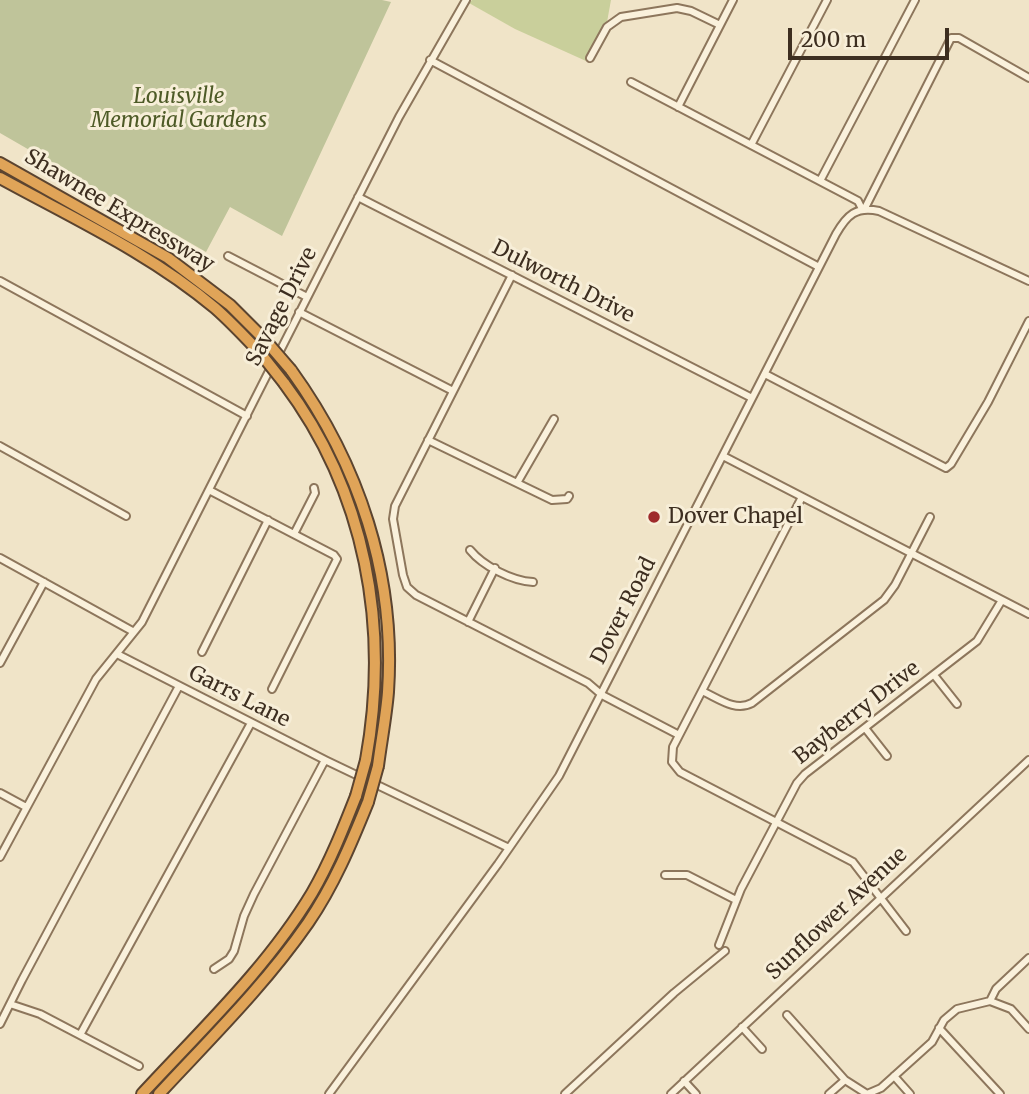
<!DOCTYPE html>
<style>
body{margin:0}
#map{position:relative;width:1029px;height:1094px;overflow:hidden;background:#f0e4c8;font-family:Merriweather,serif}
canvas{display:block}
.scale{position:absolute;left:788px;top:28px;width:161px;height:32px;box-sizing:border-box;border:4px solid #3d2e20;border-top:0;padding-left:9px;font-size:21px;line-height:24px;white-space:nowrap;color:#3d2e20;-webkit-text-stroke:5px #f7eed8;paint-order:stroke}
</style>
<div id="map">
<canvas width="1029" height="1094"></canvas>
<div class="scale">200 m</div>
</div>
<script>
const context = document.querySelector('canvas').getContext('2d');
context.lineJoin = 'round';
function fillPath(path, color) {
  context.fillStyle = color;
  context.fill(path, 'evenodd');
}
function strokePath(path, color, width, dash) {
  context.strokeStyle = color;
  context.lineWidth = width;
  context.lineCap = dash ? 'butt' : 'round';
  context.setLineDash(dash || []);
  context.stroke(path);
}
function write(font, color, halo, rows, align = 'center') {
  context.font = font + ' Merriweather,serif';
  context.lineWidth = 6;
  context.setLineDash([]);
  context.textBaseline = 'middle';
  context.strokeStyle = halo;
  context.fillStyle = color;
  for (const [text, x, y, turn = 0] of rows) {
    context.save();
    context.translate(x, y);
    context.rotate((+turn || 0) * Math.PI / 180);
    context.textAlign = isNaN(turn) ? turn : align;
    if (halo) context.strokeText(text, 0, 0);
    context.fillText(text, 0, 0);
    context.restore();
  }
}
fillPath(new Path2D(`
 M472,0h139l-4,22 -21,39 -71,-32 -46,-26z`), '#c9cf9b');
fillPath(new Path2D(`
 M0,0h382l9,2 -109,234 -52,-29 -24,45 -206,-119z`), '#bfc49a');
const minor = new Path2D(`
 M590,58l17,-31 14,-10 56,-9 14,3 29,14
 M430,60l389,207
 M631,82l227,119 4,8
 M678,107l55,-107
 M751,145l76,-145
 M820,181l95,-181
 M358,197l394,201
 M865,208l86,-170h8l70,40
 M228,256l79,41
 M512,275l-117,231 -2,13 10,56 4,12 9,8 172,88 14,12 77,40
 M0,281l247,135
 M299,312l154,79
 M278,355l121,-238 67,-117
 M765,374l181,94 5,-4 37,-62 41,-81
 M428,440l124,60 15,-1 2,-3
 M0,446l126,70
 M723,456l306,158
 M517,483l37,-64
 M209,490l125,65 3,4 -65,130
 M802,497l-129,250 -1,15 8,10 173,90 53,69
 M294,534l21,-41 -1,-5
 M470,550c13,16 42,31 63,32
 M0,558l134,74
 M468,622l27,-54
 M202,652l66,-132
 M117,654l208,106 184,88
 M0,663l44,-81
 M934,675l23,29
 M702,691c16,7 33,21 50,12l132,-103 11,-15 35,-68
 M865,728l22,28
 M0,793l26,14
 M0,857l96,-178 46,-57 129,-255
 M665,875h22l49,25
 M719,945l22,-56 56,-106 8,-9 172,-133 25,-41
 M214,969l15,-10 5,-8 10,-35 10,-22 71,-134
 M990,1001l6,-12 33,-31
 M10,1004l30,10 99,52
 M787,1015l58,65 22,14 14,-6 51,-46 12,-22 13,-11 33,-8 21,8 18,20
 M0,1024l22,-44 157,-294
 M742,1027l20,22
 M939,1028l61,66
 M80,1035l171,-312
 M894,1076l16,18
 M684,1081l12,13
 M329,1094l169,-230 61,-88 277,-542c11,-19 20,-28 43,-23l150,70
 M565,1094l109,-101 51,-42
 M671,1094l358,-334
 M829,1094l16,-14`);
const motorway = new Path2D(`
 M0,163l168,95 62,47 36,36
 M0,178c73,40 151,76 215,130 16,14 31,30 46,46
 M291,370c68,94 105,205 97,322 -2,25 -7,50 -10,74
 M284,383c82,109 106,244 82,377
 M142,1094c59,-64 125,-126 170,-201 18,-31 31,-64 44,-97
 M159,1094c51,-55 106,-109 149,-171 26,-38 43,-79 60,-121`);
strokePath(minor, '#8d765c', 10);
strokePath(motorway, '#5b4430', 14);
strokePath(minor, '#faf1dc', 6);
strokePath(motorway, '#e0a458', 10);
const motorwayBridge = new Path2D(`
 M266,341l25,29
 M261,354l23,29
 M356,796l10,-36
 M368,802l10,-36`);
strokePath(motorwayBridge, '#5b4430', 14, []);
strokePath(motorwayBridge, '#e0a458', 10);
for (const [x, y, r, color] of [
 [654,517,7,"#9e2a2b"]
]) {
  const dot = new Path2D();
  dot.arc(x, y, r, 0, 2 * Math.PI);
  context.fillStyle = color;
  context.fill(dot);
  strokePath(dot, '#f7eed8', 2.5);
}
write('italic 21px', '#4d5a26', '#f7eed8', [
 ["Louisville",179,97],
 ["Memorial Gardens",179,121]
]);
write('21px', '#3d2e20', '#f7eed8', [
 ["Shawnee Expressway",119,211,31],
 ["Dulworth Drive",563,282,27],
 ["Savage Drive",282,307,-63],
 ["Dover Road",624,611,-63],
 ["Garrs Lane",239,697,27],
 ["Bayberry Drive",857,713,-38],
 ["Sunflower Avenue",837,914,-43]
]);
write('21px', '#3d2e20', '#f7eed8', [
 ["Dover Chapel",668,517]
], 'left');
</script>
